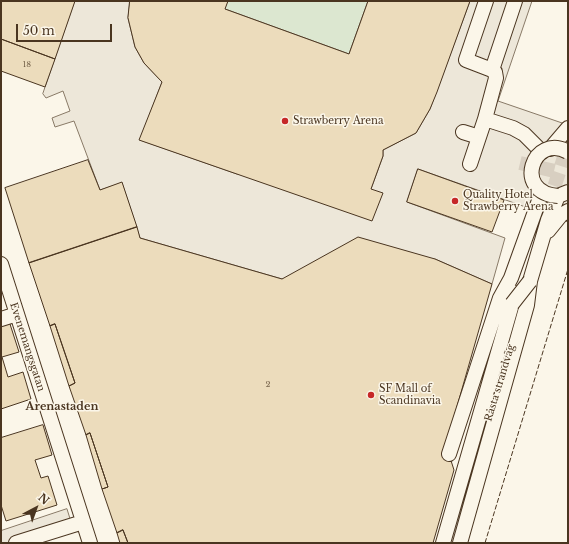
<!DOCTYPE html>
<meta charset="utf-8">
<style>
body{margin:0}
#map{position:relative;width:569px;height:544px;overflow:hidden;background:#fbf6e9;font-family:"Libre Baskerville",serif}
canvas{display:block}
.frame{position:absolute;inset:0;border:2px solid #4a3520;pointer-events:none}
.north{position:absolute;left:16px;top:488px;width:40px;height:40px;-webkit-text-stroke:3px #fbf6e9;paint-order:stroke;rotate:41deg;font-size:11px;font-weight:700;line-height:16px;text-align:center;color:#4a3520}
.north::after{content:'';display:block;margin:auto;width:14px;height:18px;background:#4a3520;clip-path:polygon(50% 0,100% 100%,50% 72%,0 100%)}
.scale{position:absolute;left:16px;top:24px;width:96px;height:18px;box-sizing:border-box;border:2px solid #4a3520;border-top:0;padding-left:5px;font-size:12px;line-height:14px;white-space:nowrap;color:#4a3520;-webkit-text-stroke:3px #fbf6e9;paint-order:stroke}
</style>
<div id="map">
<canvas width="569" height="544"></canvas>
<div class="frame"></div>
<div class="north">N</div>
<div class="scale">50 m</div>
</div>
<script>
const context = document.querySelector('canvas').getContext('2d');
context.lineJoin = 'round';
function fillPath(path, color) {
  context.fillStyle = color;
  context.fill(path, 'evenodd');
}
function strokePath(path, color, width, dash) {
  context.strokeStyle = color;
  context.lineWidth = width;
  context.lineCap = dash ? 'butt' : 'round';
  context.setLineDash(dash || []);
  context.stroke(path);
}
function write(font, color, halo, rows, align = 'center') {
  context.font = font + ' "Libre Baskerville",serif';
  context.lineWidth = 3;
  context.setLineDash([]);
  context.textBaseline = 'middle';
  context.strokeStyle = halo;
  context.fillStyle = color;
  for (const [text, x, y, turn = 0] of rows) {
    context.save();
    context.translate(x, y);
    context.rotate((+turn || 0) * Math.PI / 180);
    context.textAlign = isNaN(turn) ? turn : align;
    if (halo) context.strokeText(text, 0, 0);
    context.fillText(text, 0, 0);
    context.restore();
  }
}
const green = new Path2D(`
 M228,1h140l-19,53 -124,-45z`);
fillPath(green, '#dce7d0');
strokePath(green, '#887966', 1);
const parking = new Path2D(`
 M75,1h55l-2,17 7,29 9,16 18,19 -22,58 97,34 134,15 12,-33v-6l33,-17 14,-24 40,-108h62l-34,100 70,24v97l-150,-53 -11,33 98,36 -13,46 -57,-25 -153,20 -142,-41 -18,-55 -22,7 -26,-69 -19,6 -3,-9 18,-7 -7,-20 -17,7 -3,-4z
 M67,509l5,16 -56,18h-15v-12z`);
fillPath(parking, '#ede7d9');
strokePath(parking, '#887966', 1);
const building = new Path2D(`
 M1,1h74l-20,58 -54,-20z
 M130,1h98l-3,8 124,45 19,-53h102l-33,91 -7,17 -14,24 -33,17v6l-12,33 12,4 -11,28 -233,-81 23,-58 -18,-19 -9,-16 -7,-29z
 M1,39l54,20 -10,28 -44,-16z
 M88,160l12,30 22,-8 15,45 -108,36 -24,-75z
 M418,169l86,31 -12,32 -85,-30z
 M137,227l3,11 142,41 76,-42 77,22 57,25 -46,161 8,25 -21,73h-305l-5,-13 -6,3 -15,-44 6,-2 -18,-54 -4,2 -17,-49 6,-3 -20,-59 -5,2 -21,-63z
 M9,321l10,31 -17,5 6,20 15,-5 8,27 -30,10v-85z
 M55,324l20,59 -6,3 -19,-60z
 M43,425l9,30 -17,5 6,18 7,-2 9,29 -51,16 -5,-16v-67z
 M90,433l18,54 -6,2 -16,-54z
 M123,530l5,13h-8l-3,-10z`);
fillPath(building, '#ecdcbc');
strokePath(building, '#4a3520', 1);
strokePath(new Path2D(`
 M520,163l39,9
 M548,206l20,-61`), '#d8cfc1', 14, [14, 7]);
const minor = new Path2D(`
 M486,1l-20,59 26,10
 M485,119l28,9 11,6 18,18
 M463,132l16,5
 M550,149l18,-21
 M470,164l15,-45 11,-41 -1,-6 -3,-2 23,-69
 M548,231l13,-16 7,-4
 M1,264l89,279
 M1,319l16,-5
 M449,454l51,-156 11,-20 31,-86
 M16,543l67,-21
 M443,543l69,-239 -1,-13
 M460,543l67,-238 3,-24 18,-61 10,-24 10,-4`);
strokePath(minor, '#4a3520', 16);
strokePath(minor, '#fbf6e9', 14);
const minorBridge = new Path2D(`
 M558,196c-46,-3 -25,-64 10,-44
 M512,304l18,-23`);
strokePath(minorBridge, '#4a3520', 16, []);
strokePath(minorBridge, '#fbf6e9', 14);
strokePath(new Path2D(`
 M485,543l83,-274`), '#4a3520', 1, [5, 2]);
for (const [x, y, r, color] of [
 [285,121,4,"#c62828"],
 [455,201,4,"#c62828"],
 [371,395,4,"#c62828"]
]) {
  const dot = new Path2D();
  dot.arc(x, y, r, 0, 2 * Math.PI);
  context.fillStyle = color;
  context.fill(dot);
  strokePath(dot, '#fbf6e9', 1.5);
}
write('8px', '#725f47', null, [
 ["18",27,65],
 ["2",268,385]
]);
write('10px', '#4a3520', '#fbf6e9', [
 ["Strawberry Arena",293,121],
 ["Quality Hotel",463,195],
 ["Strawberry Arena",463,207],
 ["SF Mall of",379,389],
 ["Scandinavia",379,401]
], 'left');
write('10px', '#4a3520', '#fbf6e9', [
 ["Evenemangsgatan",27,347,72],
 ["Råsta strandväg",500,383,-73]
]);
write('bold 11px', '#4a3520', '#fbf6e9', [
 ["Arenastaden",62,407]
]);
</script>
